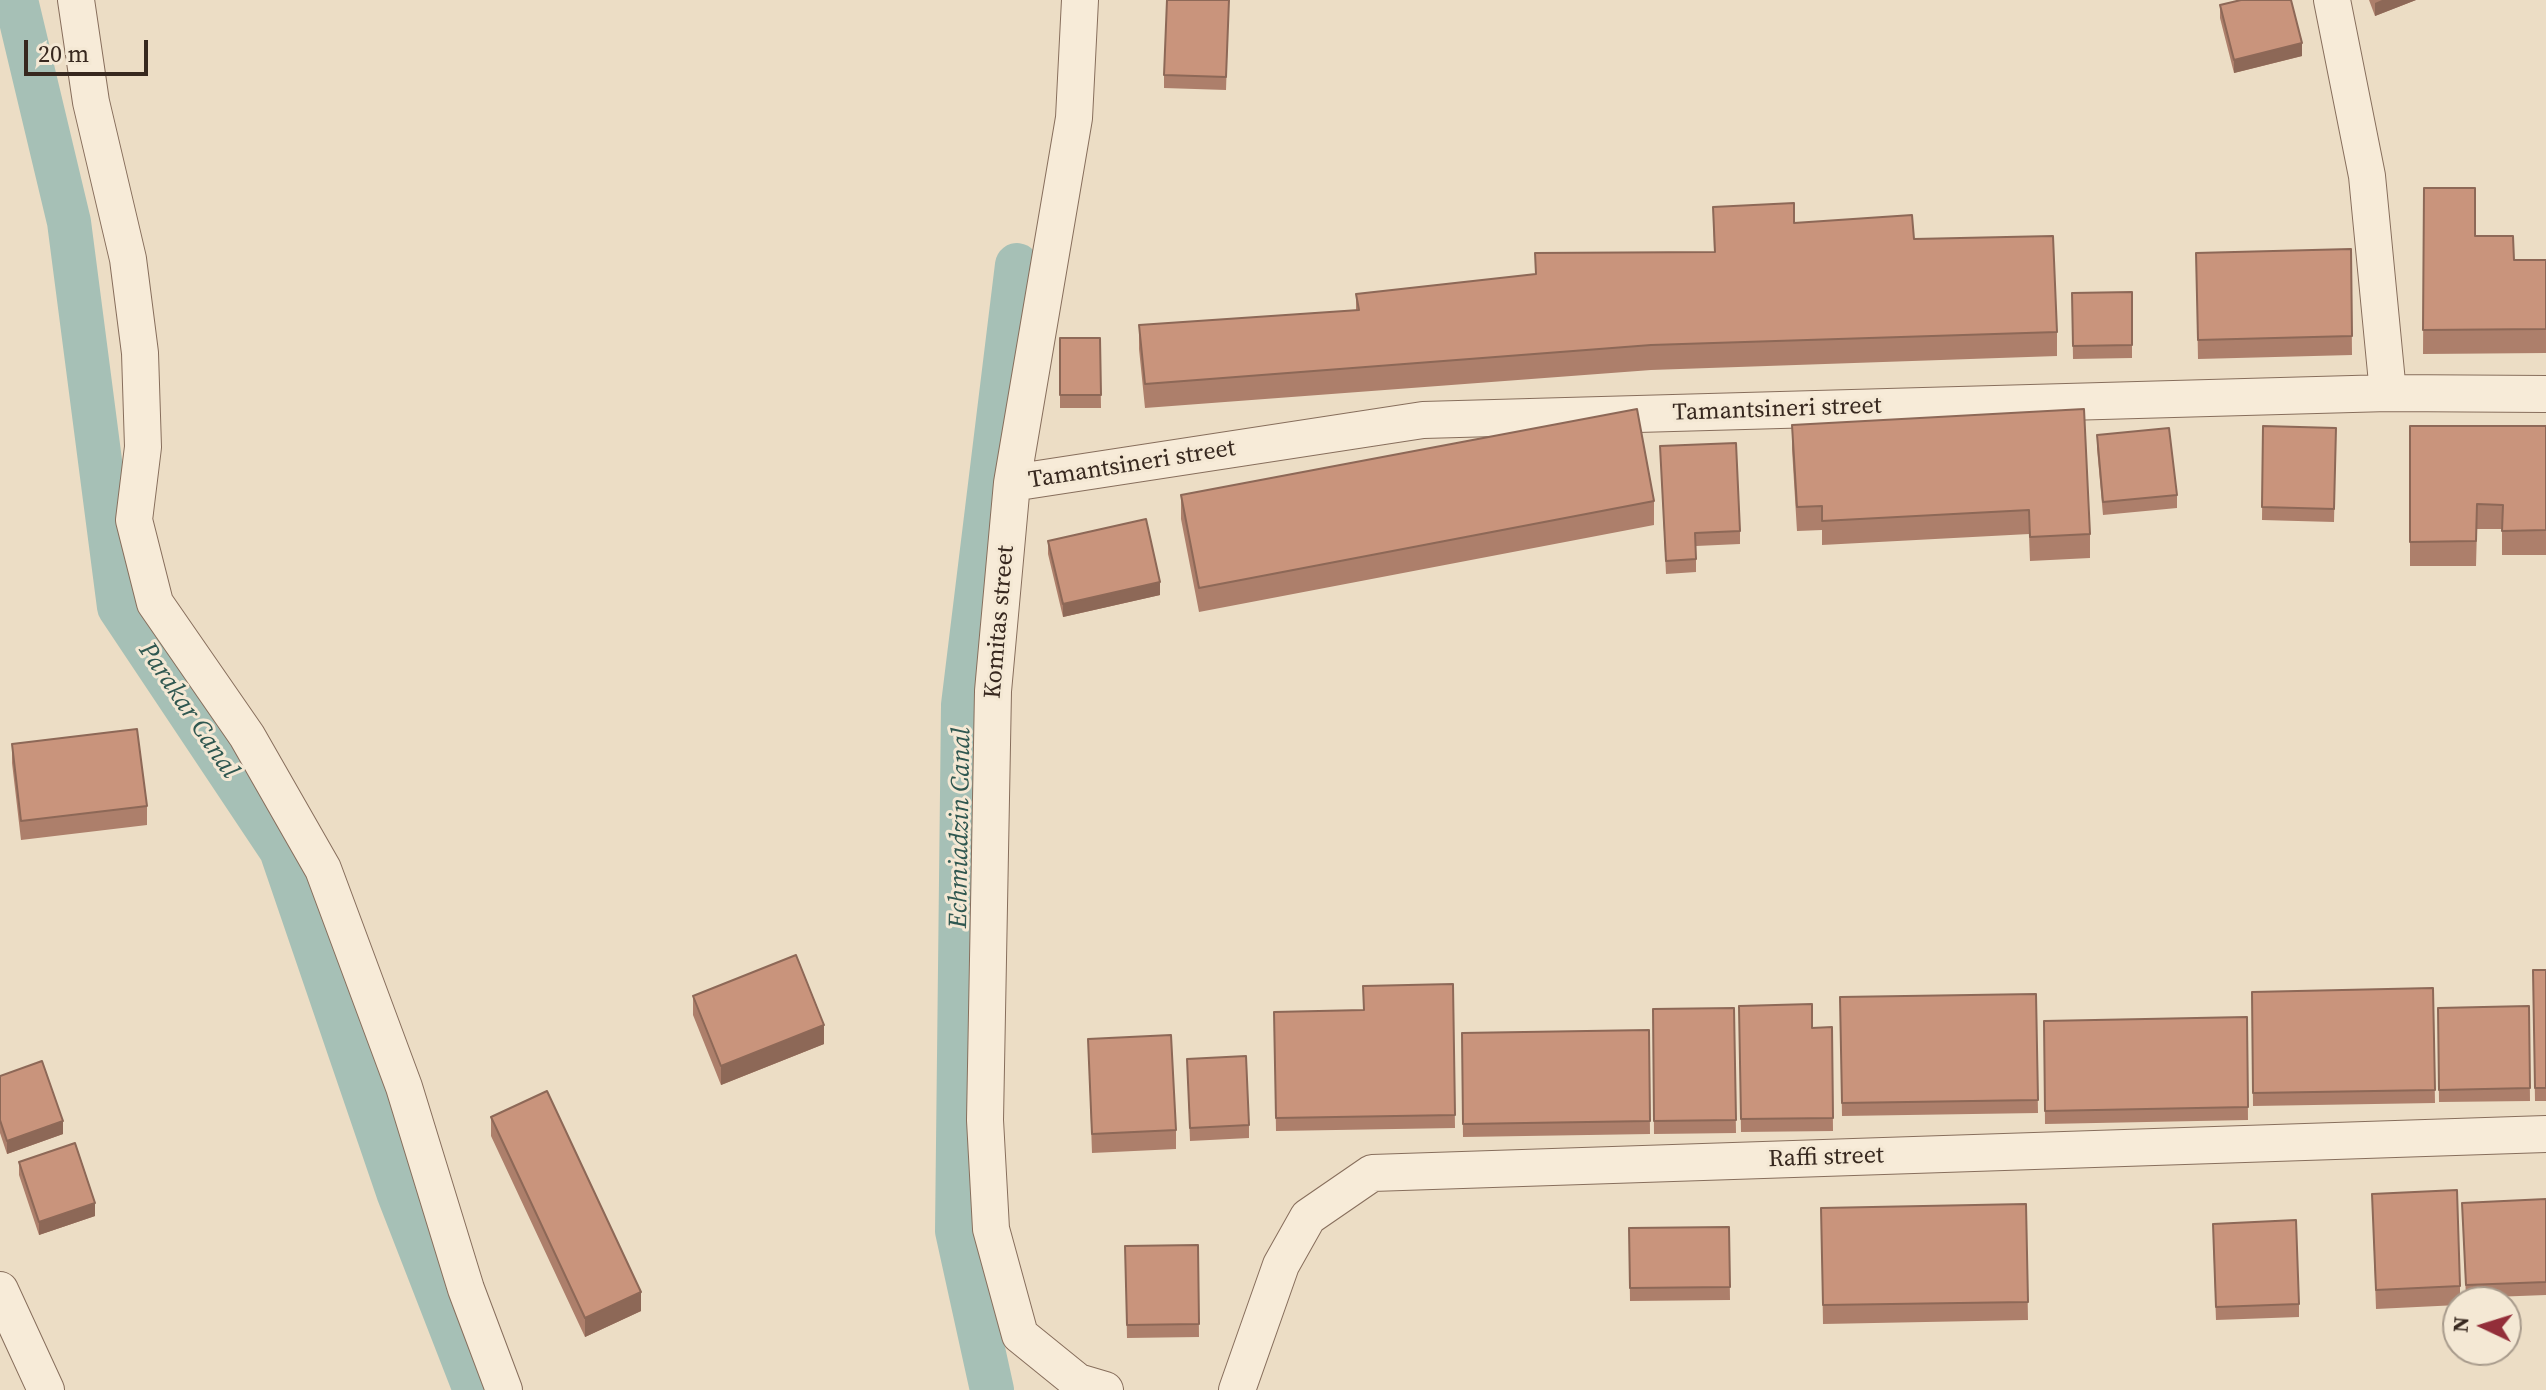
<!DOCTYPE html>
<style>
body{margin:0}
#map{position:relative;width:2546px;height:1390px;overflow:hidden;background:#ecddc5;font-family:"Source Serif 4",serif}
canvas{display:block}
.north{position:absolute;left:2442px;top:1286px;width:80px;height:80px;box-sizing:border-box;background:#f4e8d4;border:2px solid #a89b8c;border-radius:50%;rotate:274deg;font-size:22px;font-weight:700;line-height:32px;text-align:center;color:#37281f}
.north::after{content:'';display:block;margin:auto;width:28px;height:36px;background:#932e39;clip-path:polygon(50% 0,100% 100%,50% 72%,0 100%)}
.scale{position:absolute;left:24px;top:40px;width:124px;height:36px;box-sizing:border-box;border:4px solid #37281f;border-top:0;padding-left:10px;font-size:24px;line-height:28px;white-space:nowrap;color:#37281f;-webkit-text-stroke:6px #f4e8d4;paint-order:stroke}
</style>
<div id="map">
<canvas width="2546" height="1390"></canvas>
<div class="north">N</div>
<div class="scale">20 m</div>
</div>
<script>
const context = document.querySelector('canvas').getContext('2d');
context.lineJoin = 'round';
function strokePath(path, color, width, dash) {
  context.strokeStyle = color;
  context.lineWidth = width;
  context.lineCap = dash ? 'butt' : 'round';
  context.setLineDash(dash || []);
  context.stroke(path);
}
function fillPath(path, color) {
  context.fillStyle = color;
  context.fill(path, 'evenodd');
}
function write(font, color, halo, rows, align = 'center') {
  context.font = font + ' "Source Serif 4",serif';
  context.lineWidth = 6;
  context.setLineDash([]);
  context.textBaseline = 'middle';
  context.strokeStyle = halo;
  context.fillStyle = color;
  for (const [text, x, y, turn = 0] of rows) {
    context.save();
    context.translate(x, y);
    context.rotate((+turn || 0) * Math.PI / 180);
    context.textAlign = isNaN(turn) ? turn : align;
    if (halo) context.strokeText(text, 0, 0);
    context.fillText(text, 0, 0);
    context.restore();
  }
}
strokePath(new Path2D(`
 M16,0l53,222 50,385 162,243 117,342 77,198
 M992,1390l-35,-159 6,-526 54,-440`), '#a6c0b6', 44);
const street = new Path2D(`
 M76,0l15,102 37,157 12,94 3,94 -9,73 21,83 92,133 76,133 81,218 62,202 38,101
 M1080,0l-6,118 -62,365 -19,208 -8,429 6,109 29,106 58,47 27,8
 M2332,0l35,176 21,217
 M1012,483l411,-63 965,-27 158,1
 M0,1290l46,100
 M1237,1390l44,-125 27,-48 64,-44 1174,-39`);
strokePath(street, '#876e5c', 38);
strokePath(street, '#f7ebd8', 36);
fillPath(new Path2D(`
 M1229,0l-3,90 -62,-2v-13z
 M2369,0h47l-41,16z
 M2220,5l82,51 -68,17 -14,-55z
 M2424,188l51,48 39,24h32v93l-123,1z
 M1713,207l81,16 120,16 143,93v24l-406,14 -506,38 -6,-59v-24l217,-15v-16l179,-19v-22l179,-1z
 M2351,249l1,106 -154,4 -2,-106z
 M2132,292v66l-59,1 -1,-66z
 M1060,338h40l1,70h-41z
 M2084,409l6,125v24l-60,3 -1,-27 -207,11v-15l-25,1 -5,-82v-24z
 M2263,426l73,2 -2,94 -72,-2z
 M2410,426h136v129h-44v-26h-25l-1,37h-66z
 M2097,435l80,60v13l-74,7 -6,-67z
 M1660,446l80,85v13l-44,2v26l-30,2z
 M1181,495l473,6v24l-455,87 -18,-93z
 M1048,541l112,54 -97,22 -15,-63z
 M12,744l135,62v19l-126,15 -9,-77z
 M2533,970h13v131h-11z
 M1453,984l2,144 -179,3 -2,-119 89,-2z
 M2433,988l2,115 -182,3 -1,-114z
 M2036,994l2,119 -196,3 -2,-119z
 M693,996l131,48 -103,41 -28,-70z
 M1739,1006l73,22 20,-1 1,104 -92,1z
 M2529,1006l1,95 -91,1 -1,-94z
 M1734,1008l2,125 -82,1 -1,-125z
 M2247,1017l1,103 -203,4 -1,-103z
 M1649,1030l1,104 -187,3 -1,-104z
 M1088,1039l88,91v19l-84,4z
 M1187,1059l62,66v13l-59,3z
 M0,1076l63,58 -56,20 -7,-21z
 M491,1117l150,194 -56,26 -94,-201z
 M19,1162l76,54 -56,19 -20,-60z
 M2372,1194l88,92v16h-2v3l-82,4z
 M2546,1199v96l-80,3 -4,-95z
 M2026,1204l2,116 -205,4 -2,-116z
 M1729,1227l1,73 -100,1 -1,-73z
 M2213,1236l86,68v13l-83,3z
 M1198,1245l1,92 -72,1 -2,-92z`), '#ad7f6b');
fillPath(new Path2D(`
 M2382,0h34l-41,16v-13z
 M2302,43v13l-68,17v-13z
 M1160,582v13l-97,22v-13z
 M824,1025v19l-103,41v-19z
 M63,1121v13l-56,20v-13z
 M95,1203v13l-56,19v-13z
 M641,1292v19l-56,26v-19z`), '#8d6857');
const building = new Path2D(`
 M1167,0h62l-3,77 -62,-2z
 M2241,0h50l11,43 -68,17 -14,-55z
 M2424,188h51v48h38l1,24h32v69l-123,1z
 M1794,203v20l118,-8 2,24 139,-3 4,96 -406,13 -506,39 -6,-59 220,-15 -3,-16 180,-20 -1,-21 180,-1 -2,-45z
 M2351,249l1,87 -154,4 -2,-87z
 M2132,292v53l-59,1 -1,-53z
 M1060,338h40l1,57h-41z
 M1637,409l17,92 -455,87 -18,-93z
 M2084,409l6,125 -60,3 -1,-27 -207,11v-15l-25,1 -5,-82z
 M2263,426l73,2 -2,81 -72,-2z
 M2410,426h136v104l-44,1 1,-26 -26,-1 -1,37 -66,1z
 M2169,428l8,67 -74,7 -6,-67z
 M1736,443l4,88 -45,2 1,26 -30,2 -6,-115z
 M1146,519l14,63 -97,22 -15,-63z
 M137,729l10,77 -126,15 -9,-77z
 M796,955l28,70 -103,41 -28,-70z
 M2533,970h13v118h-11z
 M1453,984l2,131 -179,3 -2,-106 90,-2 -1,-24z
 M2433,988l2,102 -182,3 -1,-101z
 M2036,994l2,106 -196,3 -2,-106z
 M1812,1004v24l20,-1 1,91 -92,1 -2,-113z
 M2529,1006l1,82 -91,2 -1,-82z
 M1734,1008l2,112 -82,1 -1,-112z
 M2247,1017l1,90 -203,4 -1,-90z
 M1649,1030l1,91 -187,3 -1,-91z
 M1171,1035l5,95 -84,4 -4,-95z
 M1246,1056l3,69 -59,3 -3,-69z
 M42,1061l21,60 -56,20 -7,-21v-44z
 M547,1091l94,201 -56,26 -94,-201z
 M75,1143l20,60 -56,19 -20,-60z
 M2457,1190l3,96 -84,4 -4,-96z
 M2546,1199v83l-80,3 -4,-82z
 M2026,1204l2,98 -205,3 -2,-97z
 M2296,1220l3,84 -83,3 -3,-83z
 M1729,1227l1,60 -100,1 -1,-60z
 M1198,1245l1,79 -72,1 -2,-79z`);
fillPath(building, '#c9947c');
strokePath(building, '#8d6857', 2);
write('24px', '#37281f', '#f4e8d4', [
 ["Tamantsineri street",1777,410,-2],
 ["Tamantsineri street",1132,465,-9],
 ["Komitas street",1000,622,-85],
 ["Raffi street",1826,1158,-2]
]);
write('italic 26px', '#2f5750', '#f4e8d4', [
 ["Parakar Canal",188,711,56],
 ["Echmiadzin Canal",961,828,-89]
]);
</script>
